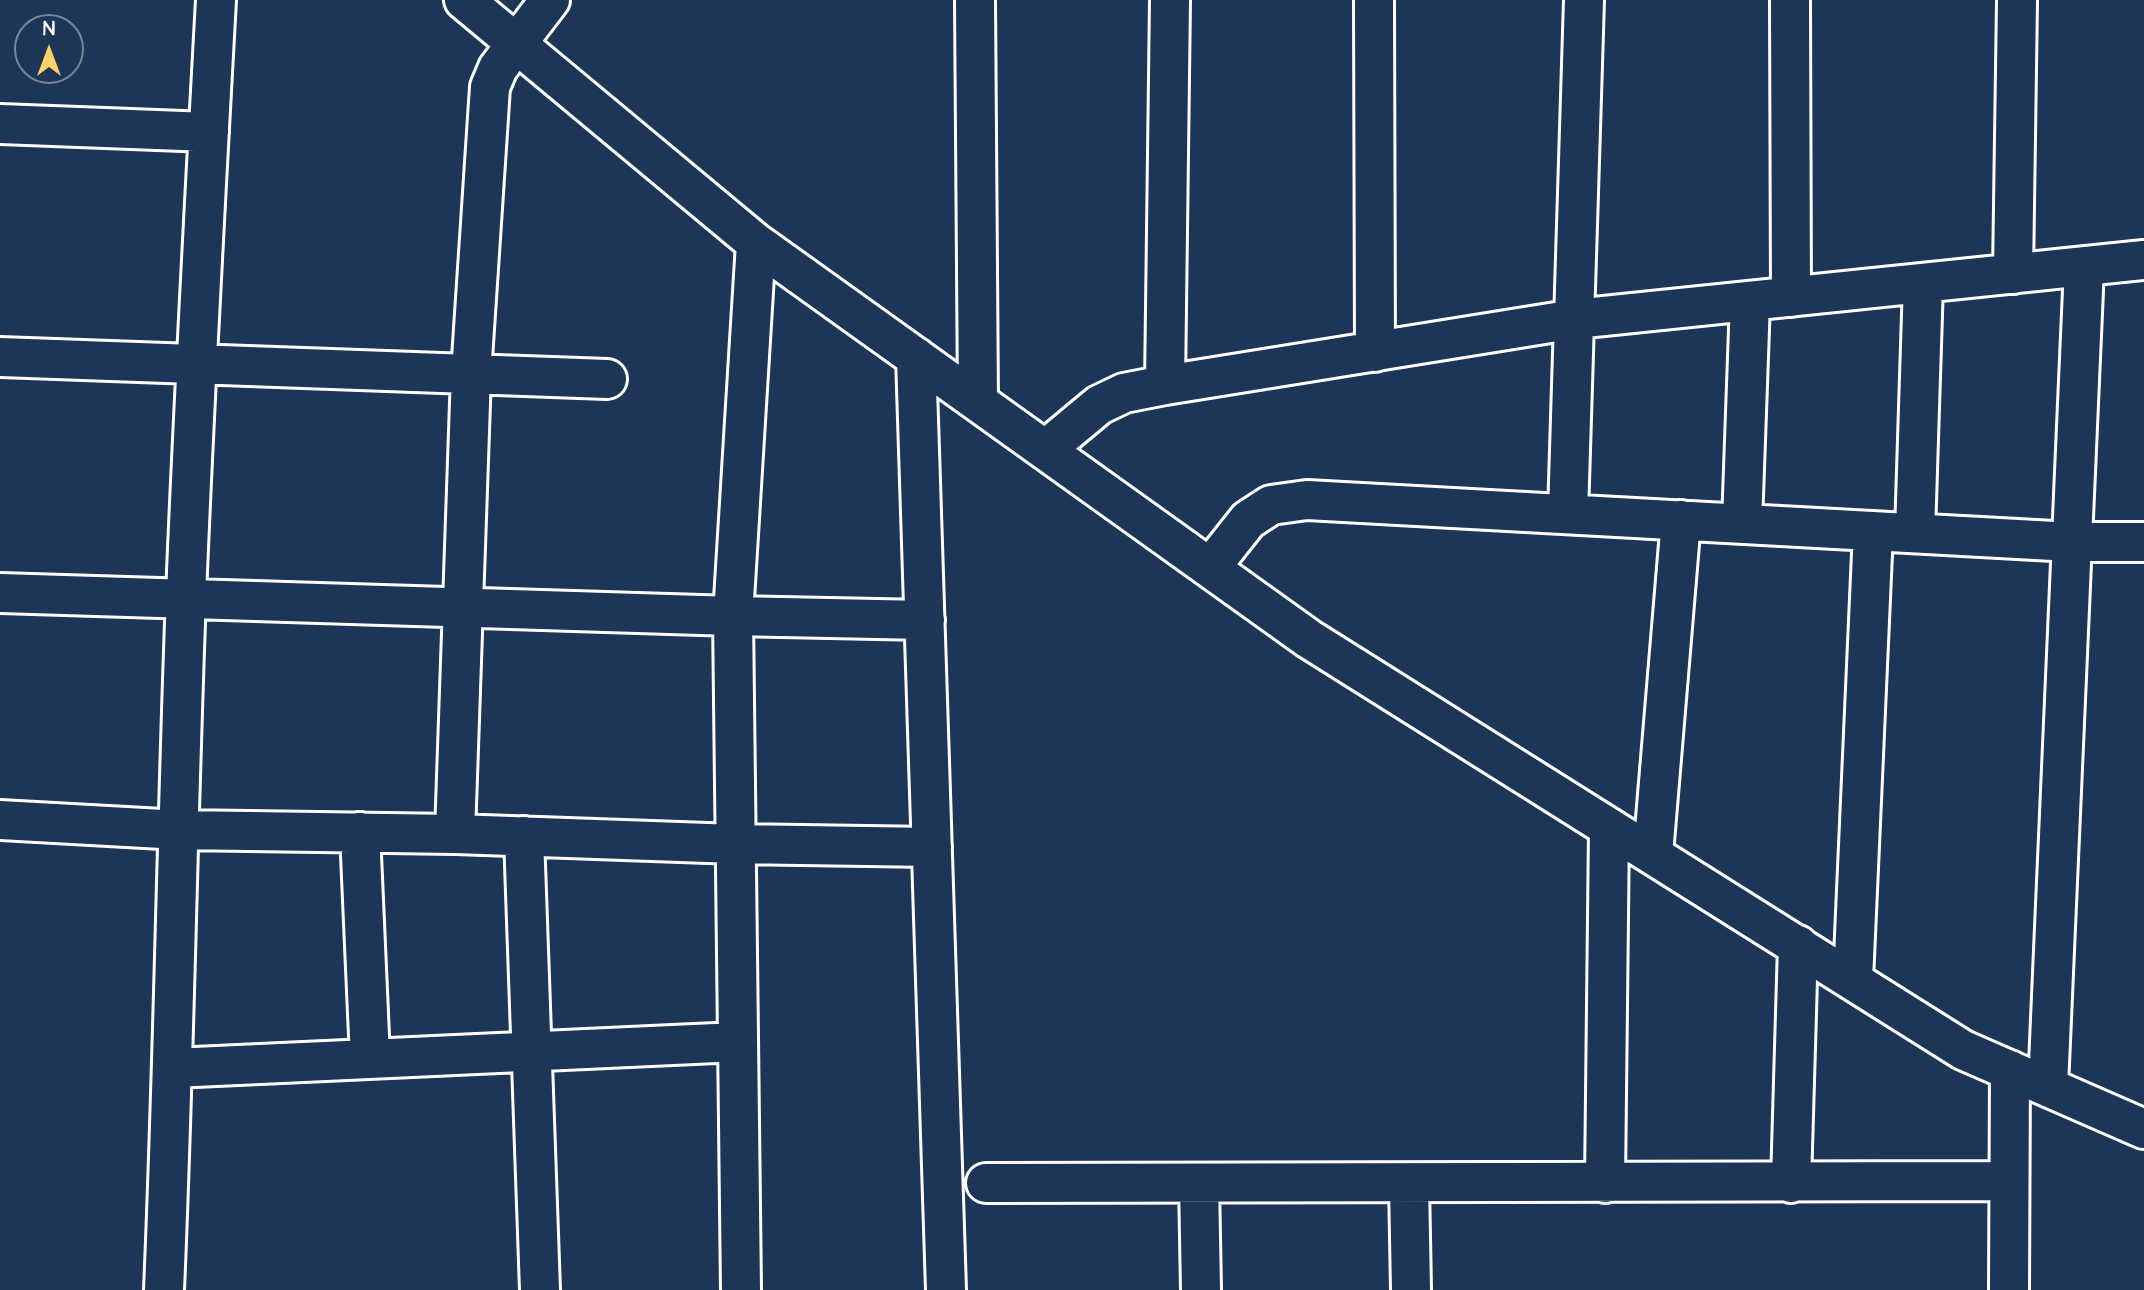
<!DOCTYPE html>
<style>
body{margin:0}
#map{position:relative;width:2144px;height:1290px;overflow:hidden;background:#1d3557;font-family:"Architects Daughter",sans-serif}
canvas{display:block}
.north{position:absolute;left:14px;top:14px;width:70px;height:70px;box-sizing:border-box;background:#1d3557;border:2px solid #77869a;border-radius:50%;rotate:0deg;font-size:19px;font-weight:700;line-height:28px;text-align:center;color:#fff}
.north::after{content:'';display:block;margin:auto;width:24px;height:32px;background:#ffd166;clip-path:polygon(50% 0,100% 100%,50% 72%,0 100%)}
</style>
<div id="map">
<canvas width="2144" height="1290"></canvas>
<div class="north">N</div>
</div>
<script>
const context = document.querySelector('canvas').getContext('2d');
context.lineJoin = 'round';
function strokePath(path, color, width, dash) {
  context.strokeStyle = color;
  context.lineWidth = width;
  context.lineCap = dash ? 'butt' : 'round';
  context.setLineDash(dash || []);
  context.stroke(path);
}
const street = new Path2D(`
 M464,0l292,243 553,396 654,411 181,79
 M975,0l3,402
 M1374,0l1,352
 M1790,0l1,297
 M0,124l209,8
 M2013,274l4,-274
 M0,357l607,22
 M916,357l30,933
 M1165,385l5,-385
 M1045,450l54,-45 25,-12 41,-8 410,-66 569,-59
 M1568,514l16,-514
 M1742,524l8,-223
 M1915,533l8,-250
 M1210,568l38,-48 23,-15 36,-5 765,42h72
 M0,593l733,23 192,4
 M0,820l180,10 275,4 281,10 196,3
 M360,832l10,227
 M455,834l16,-460 19,-287 8,-19 52,-68
 M524,836l16,454
 M1653,854l28,-334
 M1853,980l20,-449
 M173,1068l565,-26
 M2048,1087l36,-820
 M986,1183l1023,-2
 M1199,1183l2,107
 M1605,1183l4,-355
 M1791,1183l7,-238
 M1409,1184l2,106
 M164,1290c10,-231 13,-463 22,-694 8,-199 19,-397 30,-596
 M741,1290l-8,-674 23,-373
 M2009,1290l1,-220`);
strokePath(street, '#fff', 44);
strokePath(street, '#1d3557', 38);
</script>
